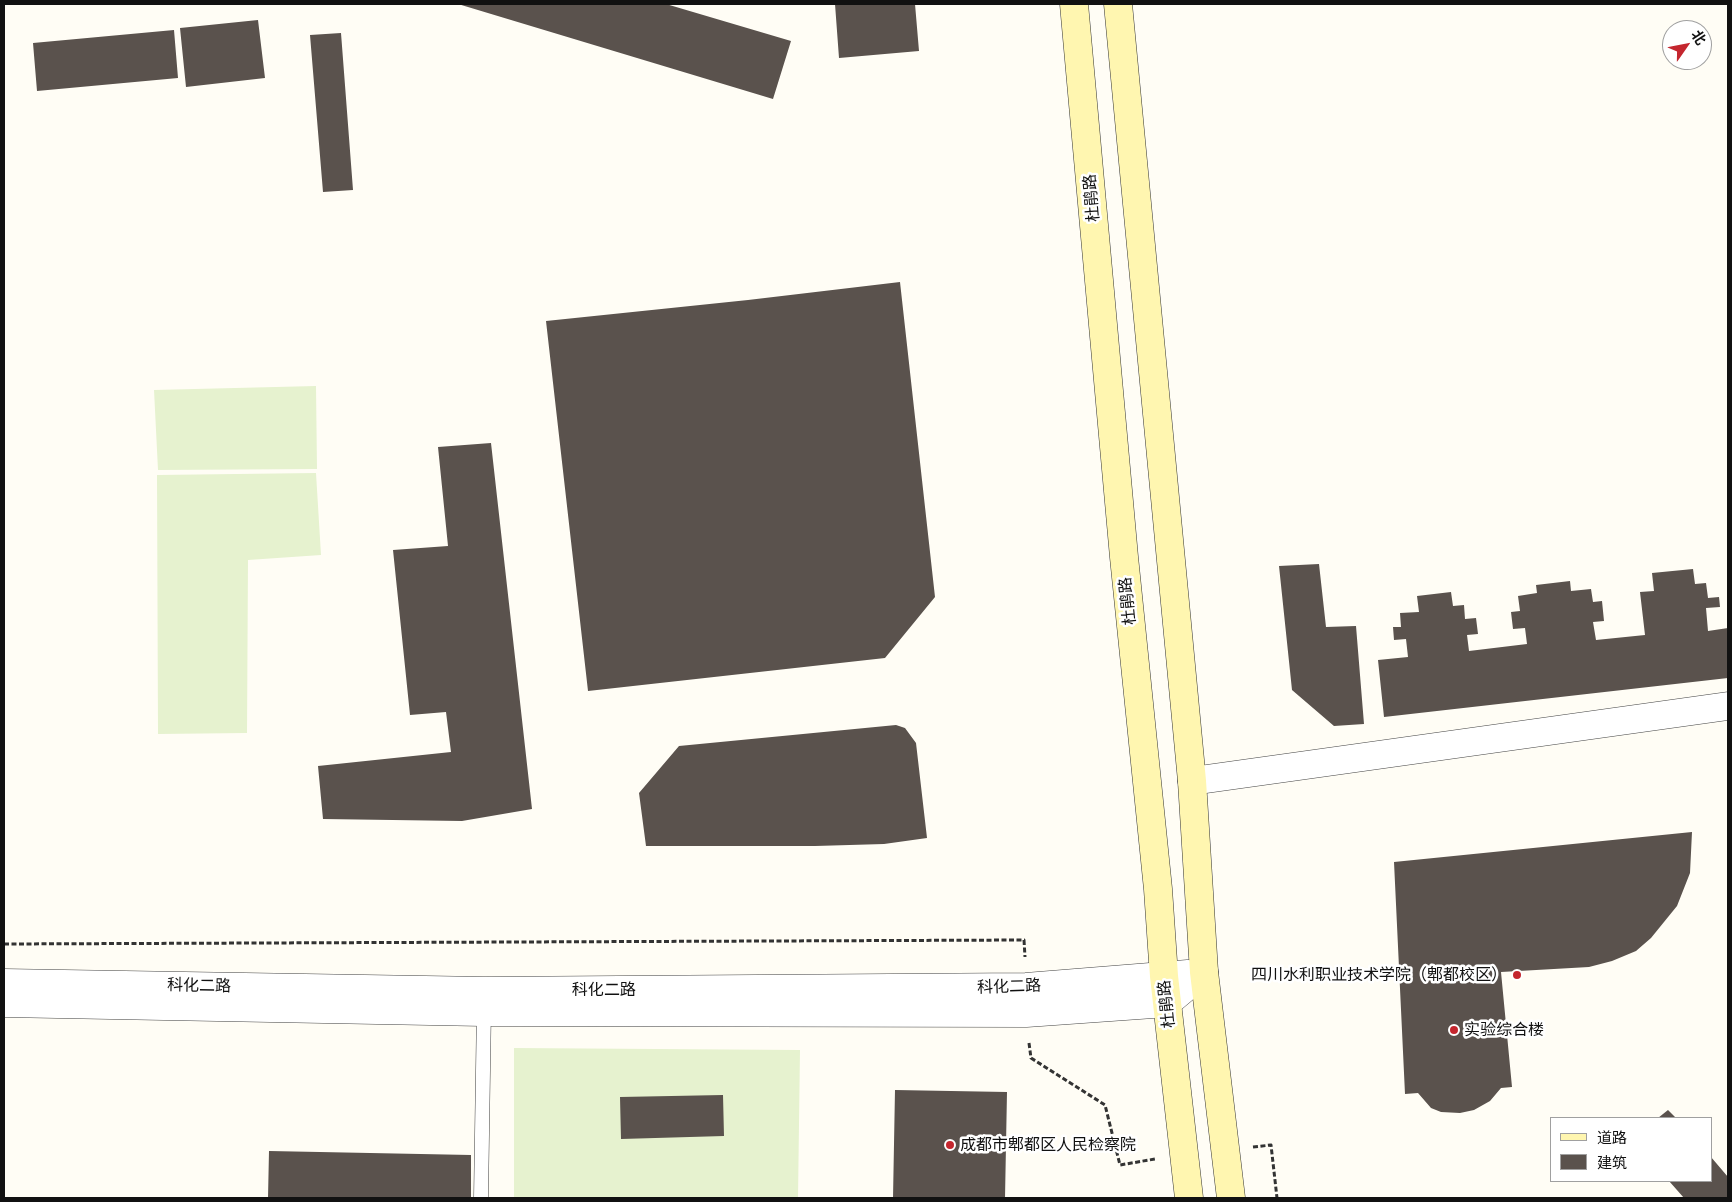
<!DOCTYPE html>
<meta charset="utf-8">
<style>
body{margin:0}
#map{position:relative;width:1732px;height:1202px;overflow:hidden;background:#fffdf5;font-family:"Roboto Serif","Noto Sans SC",serif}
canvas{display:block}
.frame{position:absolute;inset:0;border:5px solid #111;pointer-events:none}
.legend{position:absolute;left:1550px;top:1117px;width:162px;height:65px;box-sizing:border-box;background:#fff;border:1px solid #a0a0a0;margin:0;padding:6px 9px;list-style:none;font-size:15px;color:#111}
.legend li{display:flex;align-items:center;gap:10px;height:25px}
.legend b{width:25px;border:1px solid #a0a0a0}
.north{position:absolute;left:1662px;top:20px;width:50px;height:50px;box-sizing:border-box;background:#fff;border:1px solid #a0a0a0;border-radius:50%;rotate:57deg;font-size:14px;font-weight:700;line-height:20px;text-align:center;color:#111}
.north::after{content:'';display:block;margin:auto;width:18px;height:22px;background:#c4262e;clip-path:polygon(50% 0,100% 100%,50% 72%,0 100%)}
</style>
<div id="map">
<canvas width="1732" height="1202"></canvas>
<div class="frame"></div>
<ul class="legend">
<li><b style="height:6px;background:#fff6b0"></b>道路</li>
<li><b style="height:14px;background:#5a524d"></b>建筑</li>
</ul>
<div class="north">北</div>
</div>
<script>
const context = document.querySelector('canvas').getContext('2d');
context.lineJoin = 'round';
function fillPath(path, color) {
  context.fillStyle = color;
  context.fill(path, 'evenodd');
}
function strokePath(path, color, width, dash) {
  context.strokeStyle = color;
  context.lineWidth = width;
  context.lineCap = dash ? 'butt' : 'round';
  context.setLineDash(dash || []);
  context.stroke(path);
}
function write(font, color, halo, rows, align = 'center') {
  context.font = font + ' "Roboto Serif","Noto Sans SC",serif';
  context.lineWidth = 5;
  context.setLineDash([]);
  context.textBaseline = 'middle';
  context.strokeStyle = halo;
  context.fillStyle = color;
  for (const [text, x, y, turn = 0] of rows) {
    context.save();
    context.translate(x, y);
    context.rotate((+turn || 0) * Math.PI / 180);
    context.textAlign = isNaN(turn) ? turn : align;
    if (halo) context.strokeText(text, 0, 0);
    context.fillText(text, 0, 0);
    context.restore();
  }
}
fillPath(new Path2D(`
 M316,386l1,83 -159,1 -4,-80z
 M316,473l5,82 -73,5 -1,173 -89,1 -1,-259z
 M514,1048l286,2 -2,148h-284z`), '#e6f2cf');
fillPath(new Path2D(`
 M458,4h208l125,37 -18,58z
 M835,4h80l4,47 -80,7z
 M258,20l7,58 -79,9 -6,-59z
 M174,30l4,48 -141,13 -4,-48z
 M341,33l12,157 -30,2 -13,-157z
 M900,282l35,315 -50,61 -297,33 -42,-370 202,-21z
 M491,443l41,366 -70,12 -139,-2 -5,-53 133,-14 -5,-40 -36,3 -17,-165 55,-4 -10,-99z
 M1319,564l7,63 30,-1 8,98 -30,2 -42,-36 -13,-124z
 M1693,569l2,15 11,-1 2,15 11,-1 1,10 -14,1 2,23 20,-3v50l-344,39 -6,-57 30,-3 -2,-18 -12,1 -1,-13h8l-1,-14 19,-1 -2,-16 34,-4 2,14 11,-1 1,14 11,-1 2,16 -11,1 2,16 58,-7 -2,-16 -12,1 -2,-17 9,-1 -2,-15 19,-3 -1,-8 34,-4 1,10 20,-2 2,13 9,-1 2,20 -11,1 3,18 49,-5 -5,-43 14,-1 -2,-18z
 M896,725l9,3 11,15 11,95 -43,6 -69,2h-169l-7,-53 40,-47z
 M1692,832l-2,41 -13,33 -26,32 -15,13 -24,10 -23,6 -88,5 11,115 -11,1 -11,13 -16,9 -14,3 -19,-1 -10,-4 -13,-15 -13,1 -11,-232z
 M895,1090l112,2 -2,106h-112z
 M723,1095l1,41 -103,3 -1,-42z
 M1668,1110l8,8h-18z
 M269,1151l202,4v43h-203z
 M1711,1157l17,20v21h-44l-15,-17h42z`), '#5a524d');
const service = new Path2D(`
 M481,1198l3,-191`);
const minor = new Path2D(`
 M1192,781l536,-75`);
const tertiary = new Path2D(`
 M4,983l481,8 541,-4 162,-13
 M4,1003l479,9 543,1 141,-10 37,-31`);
const secondary = new Path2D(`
 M1074,4l50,553 34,332 6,87 25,222
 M1118,4l74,777 12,191 27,226`);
strokePath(service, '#444', 15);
strokePath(minor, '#444', 29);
strokePath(tertiary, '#444', 29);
strokePath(secondary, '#333', 29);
strokePath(new Path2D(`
 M4,944l1020,-4 1,17
 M1029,1043l2,15 74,47 15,60 35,-6
 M1253,1147l18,-2 6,53`), '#333', 3, [5, 2.5]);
strokePath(service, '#fff', 14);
strokePath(minor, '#fff', 28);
strokePath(tertiary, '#fff', 28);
strokePath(secondary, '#fff6b0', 28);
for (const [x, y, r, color] of [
 [1517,975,5,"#c4262e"],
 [1454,1030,5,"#c4262e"],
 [950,1145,5,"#c4262e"]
]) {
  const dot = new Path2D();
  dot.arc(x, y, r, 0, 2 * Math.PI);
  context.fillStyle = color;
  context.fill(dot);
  strokePath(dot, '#fff', 2);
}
write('16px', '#111', '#fff', [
 ["杜鹃路",1092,198,-95],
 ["杜鹃路",1128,601,-96],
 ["科化二路",199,986,1],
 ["科化二路",1009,987,-2],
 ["科化二路",604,990],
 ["杜鹃路",1167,1004,-96]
]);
write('16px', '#111', '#fff', [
 ["四川水利职业技术学院（郫都校区）",1507,975,"right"],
 ["实验综合楼",1464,1030],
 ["成都市郫都区人民检察院",960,1145]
], 'left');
</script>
